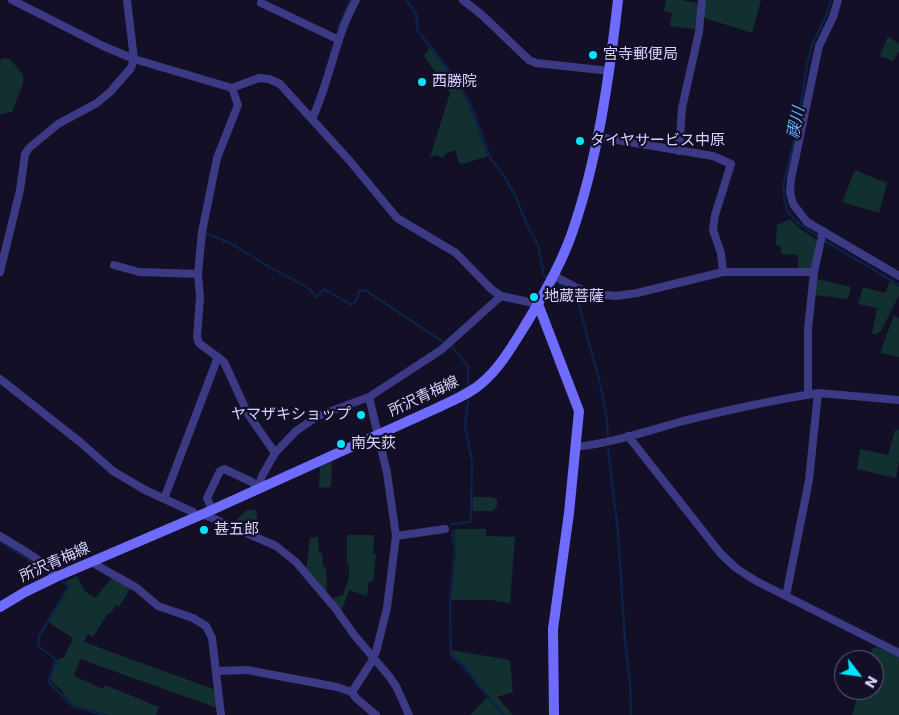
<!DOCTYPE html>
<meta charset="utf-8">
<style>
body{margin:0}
#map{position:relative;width:899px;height:715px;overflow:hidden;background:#130f26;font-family:Poppins,sans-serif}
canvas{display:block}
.north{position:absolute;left:834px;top:650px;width:50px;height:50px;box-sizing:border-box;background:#130f26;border:1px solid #625e7d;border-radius:50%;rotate:120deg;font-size:14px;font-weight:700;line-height:20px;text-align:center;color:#d9d4ff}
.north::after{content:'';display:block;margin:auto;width:18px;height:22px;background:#00e5ff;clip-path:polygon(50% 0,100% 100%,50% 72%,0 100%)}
</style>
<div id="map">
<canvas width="899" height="715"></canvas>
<div class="north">N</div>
</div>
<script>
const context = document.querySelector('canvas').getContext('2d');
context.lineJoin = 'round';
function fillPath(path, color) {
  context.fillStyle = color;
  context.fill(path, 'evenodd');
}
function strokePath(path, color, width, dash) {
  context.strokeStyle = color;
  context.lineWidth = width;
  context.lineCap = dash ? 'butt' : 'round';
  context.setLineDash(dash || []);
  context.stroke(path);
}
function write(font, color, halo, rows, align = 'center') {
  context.font = font + ' Poppins,"Noto Sans JP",sans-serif';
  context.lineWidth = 4.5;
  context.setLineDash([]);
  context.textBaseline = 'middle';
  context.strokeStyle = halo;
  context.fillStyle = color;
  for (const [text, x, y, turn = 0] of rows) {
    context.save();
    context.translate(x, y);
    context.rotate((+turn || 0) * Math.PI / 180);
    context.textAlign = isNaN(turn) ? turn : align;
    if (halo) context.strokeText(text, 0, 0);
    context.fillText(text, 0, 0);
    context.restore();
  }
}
fillPath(new Path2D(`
 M666,0h15l17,3 -3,26 -25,-3 2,-13 -8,-2z
 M705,0h56l-9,33 -47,-15 -2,-3z
 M888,36l11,8v7l-6,10 -13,-5z
 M430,47l26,33 13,25 19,51 -26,8 -3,-1 -4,-13 -10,4 -2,4 -6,-3 -7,2 20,-64 -26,-37z
 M4,58l6,1 13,16v9l-11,28 -12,2v-54z
 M855,170l32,13 -8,30 -37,-11z
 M790,219l8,8 20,14 -6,26 -3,2h-11v-14l-17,-1v-8l-5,-1 1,-21h3z
 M817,279l34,8 -3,12 -33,-4z
 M890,281l9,6v8l-18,36 -4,3h-5l5,-26 -19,-4 5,-17 22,6z
 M894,315l5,4v38l-19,-4z
 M895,430h4v30l-3,18 -39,-9 3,-20 28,6z
 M332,461l-1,26 -12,1 1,-21z
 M473,497h17l7,2v7l-4,5h-20z
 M247,510h9l4,22 -3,2 -25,-10z
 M457,529h29v7l29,1 -5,66 -20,-3h-39l5,-50 -2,-20z
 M347,535h27l-1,19h3l-3,28 -4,-1 -2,15 -18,-6 -7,20 -11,-11 12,-4 6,-17v-13h-2z
 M318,537l1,16h3l1,14h3l1,28 -21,-25 4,-32z
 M77,576l7,14 11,8 18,-21 18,10 -12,20 -3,-2 -6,9 -2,-1 -15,24 -5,-3 -4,8 132,48 1,18 -137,-49 -6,17 29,13 2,-4 54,22 -3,8h-47l-36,-10 -13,-16 -8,-7 -1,-3 5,-19 8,-3 9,-19 -25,-16 21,-35 -4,-5z
 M877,647l22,10v58h-47l8,-25h14v-30h-5l3,-11z
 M451,650l59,10 3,32 -16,5 16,18h-9l-39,-48 -14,-13z
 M488,697l15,18h-33z`), '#12302f');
strokePath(new Path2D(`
 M406,0l10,14 2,17 38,48 14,25 21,55 11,14 13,22 13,32 10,18 6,31 5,2
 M338,28l12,-28
 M206,233l26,11 39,24 36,19 10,10 7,-8 27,16 5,-4 3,-10 6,-1 80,53
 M817,236l-20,-14 -9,-10 -3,-9 -2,-18 14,-55 10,-66 5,-19 14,-29 5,-16
 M825,241l74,44
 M553,281l24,11c8,50 30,96 31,146
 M452,347l16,19v20
 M608,448l10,83 7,110 5,41 1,33
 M452,524l19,-2 1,-61 -7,-35 3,-25
 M452,531l3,19 -5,54 1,51 12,11 40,49
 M0,541l47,31
 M62,582l7,4 -30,50 -1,10 15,11 3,4 -7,19 1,4 23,22 31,9`), '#0c2248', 2.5);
strokePath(new Path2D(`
 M12,0l91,46 31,13 98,29 27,-10 10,1 11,5 69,76 48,58 59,35 35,36 10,7 37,8
 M463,0l19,15 47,45 7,3 74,8
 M838,0l-5,17 -14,29 -28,133 -1,13 3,12 14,18 92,54
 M261,3l78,37
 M232,88l6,17 -21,53 -15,74 -4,42 2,23 -3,40 2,6 25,19 24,52 27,39
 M312,119c18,-38 23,-82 44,-119
 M599,137l114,19 18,8 -16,51 -2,15 8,23 2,19
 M679,151l3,-43 17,-76 3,-32
 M114,265l25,7 59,2
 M0,272l20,-82 5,-36 4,-6 29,-24 39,-21 13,-11 21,-24 3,-9 -7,-59
 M553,275l22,12 21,7 20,2 21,-3 86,-21h91
 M0,379l80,63 33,29 32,19 48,22 4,4
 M808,395v-66l6,-57 9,-41
 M369,397l18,76 9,63 -9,72 -11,44 -4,3
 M628,436l93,118 15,14 20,13 143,72
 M576,447c36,-4 72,-16 107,-26 45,-11 90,-21 135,-28l81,7
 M164,499l54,-142
 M212,509l-5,-11 13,-27 4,-2 28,13 6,6 4,-12 13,-23 21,-22 22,-15 51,-19 72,-47 60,-54
 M203,514l73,32 20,16 39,46 20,28 34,40 8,12 12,27
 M0,536c19,12 42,23 56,41
 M396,536l49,-7
 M91,562l46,26 21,18 35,12 13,8 6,12 9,77
 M786,596l23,-116 9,-87
 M374,658l-22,34 4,6 20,17
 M216,671l31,-1 90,17 15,5`), '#3d3a85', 8);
strokePath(new Path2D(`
 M538,304l41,107 -10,102 -16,116 1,86
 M0,607l25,-15 31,-15 147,-63 234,-106c16,-8 33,-14 46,-26 18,-16 30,-37 43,-58 17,-28 35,-59 46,-91 26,-75 37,-154 46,-233`), '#6f6bff', 10);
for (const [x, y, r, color] of [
 [593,55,5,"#00e5ff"],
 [422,82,5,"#00e5ff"],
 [580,141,5,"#00e5ff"],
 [534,297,5,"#00e5ff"],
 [361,415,5,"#00e5ff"],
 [341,444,5,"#00e5ff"],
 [204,530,5,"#00e5ff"]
]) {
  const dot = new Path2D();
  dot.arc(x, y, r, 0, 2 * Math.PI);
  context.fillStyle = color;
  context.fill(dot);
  strokePath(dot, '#130f26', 2);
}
write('15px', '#d9d4ff', '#130f26', [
 ["宮寺郵便局",603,55],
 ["西勝院",432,82],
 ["タイヤサービス中原",590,141],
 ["地蔵菩薩",544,297],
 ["ヤマザキショップ",351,415,"right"],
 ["南矢荻",351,444],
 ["甚五郎",214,530]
], 'left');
write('15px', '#d9d4ff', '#130f26', [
 ["所沢青梅線",424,397,-25],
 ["所沢青梅線",55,563,-24]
]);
write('italic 16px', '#62b6ff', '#130f26', [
 ["禊川",797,123,-79]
]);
</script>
